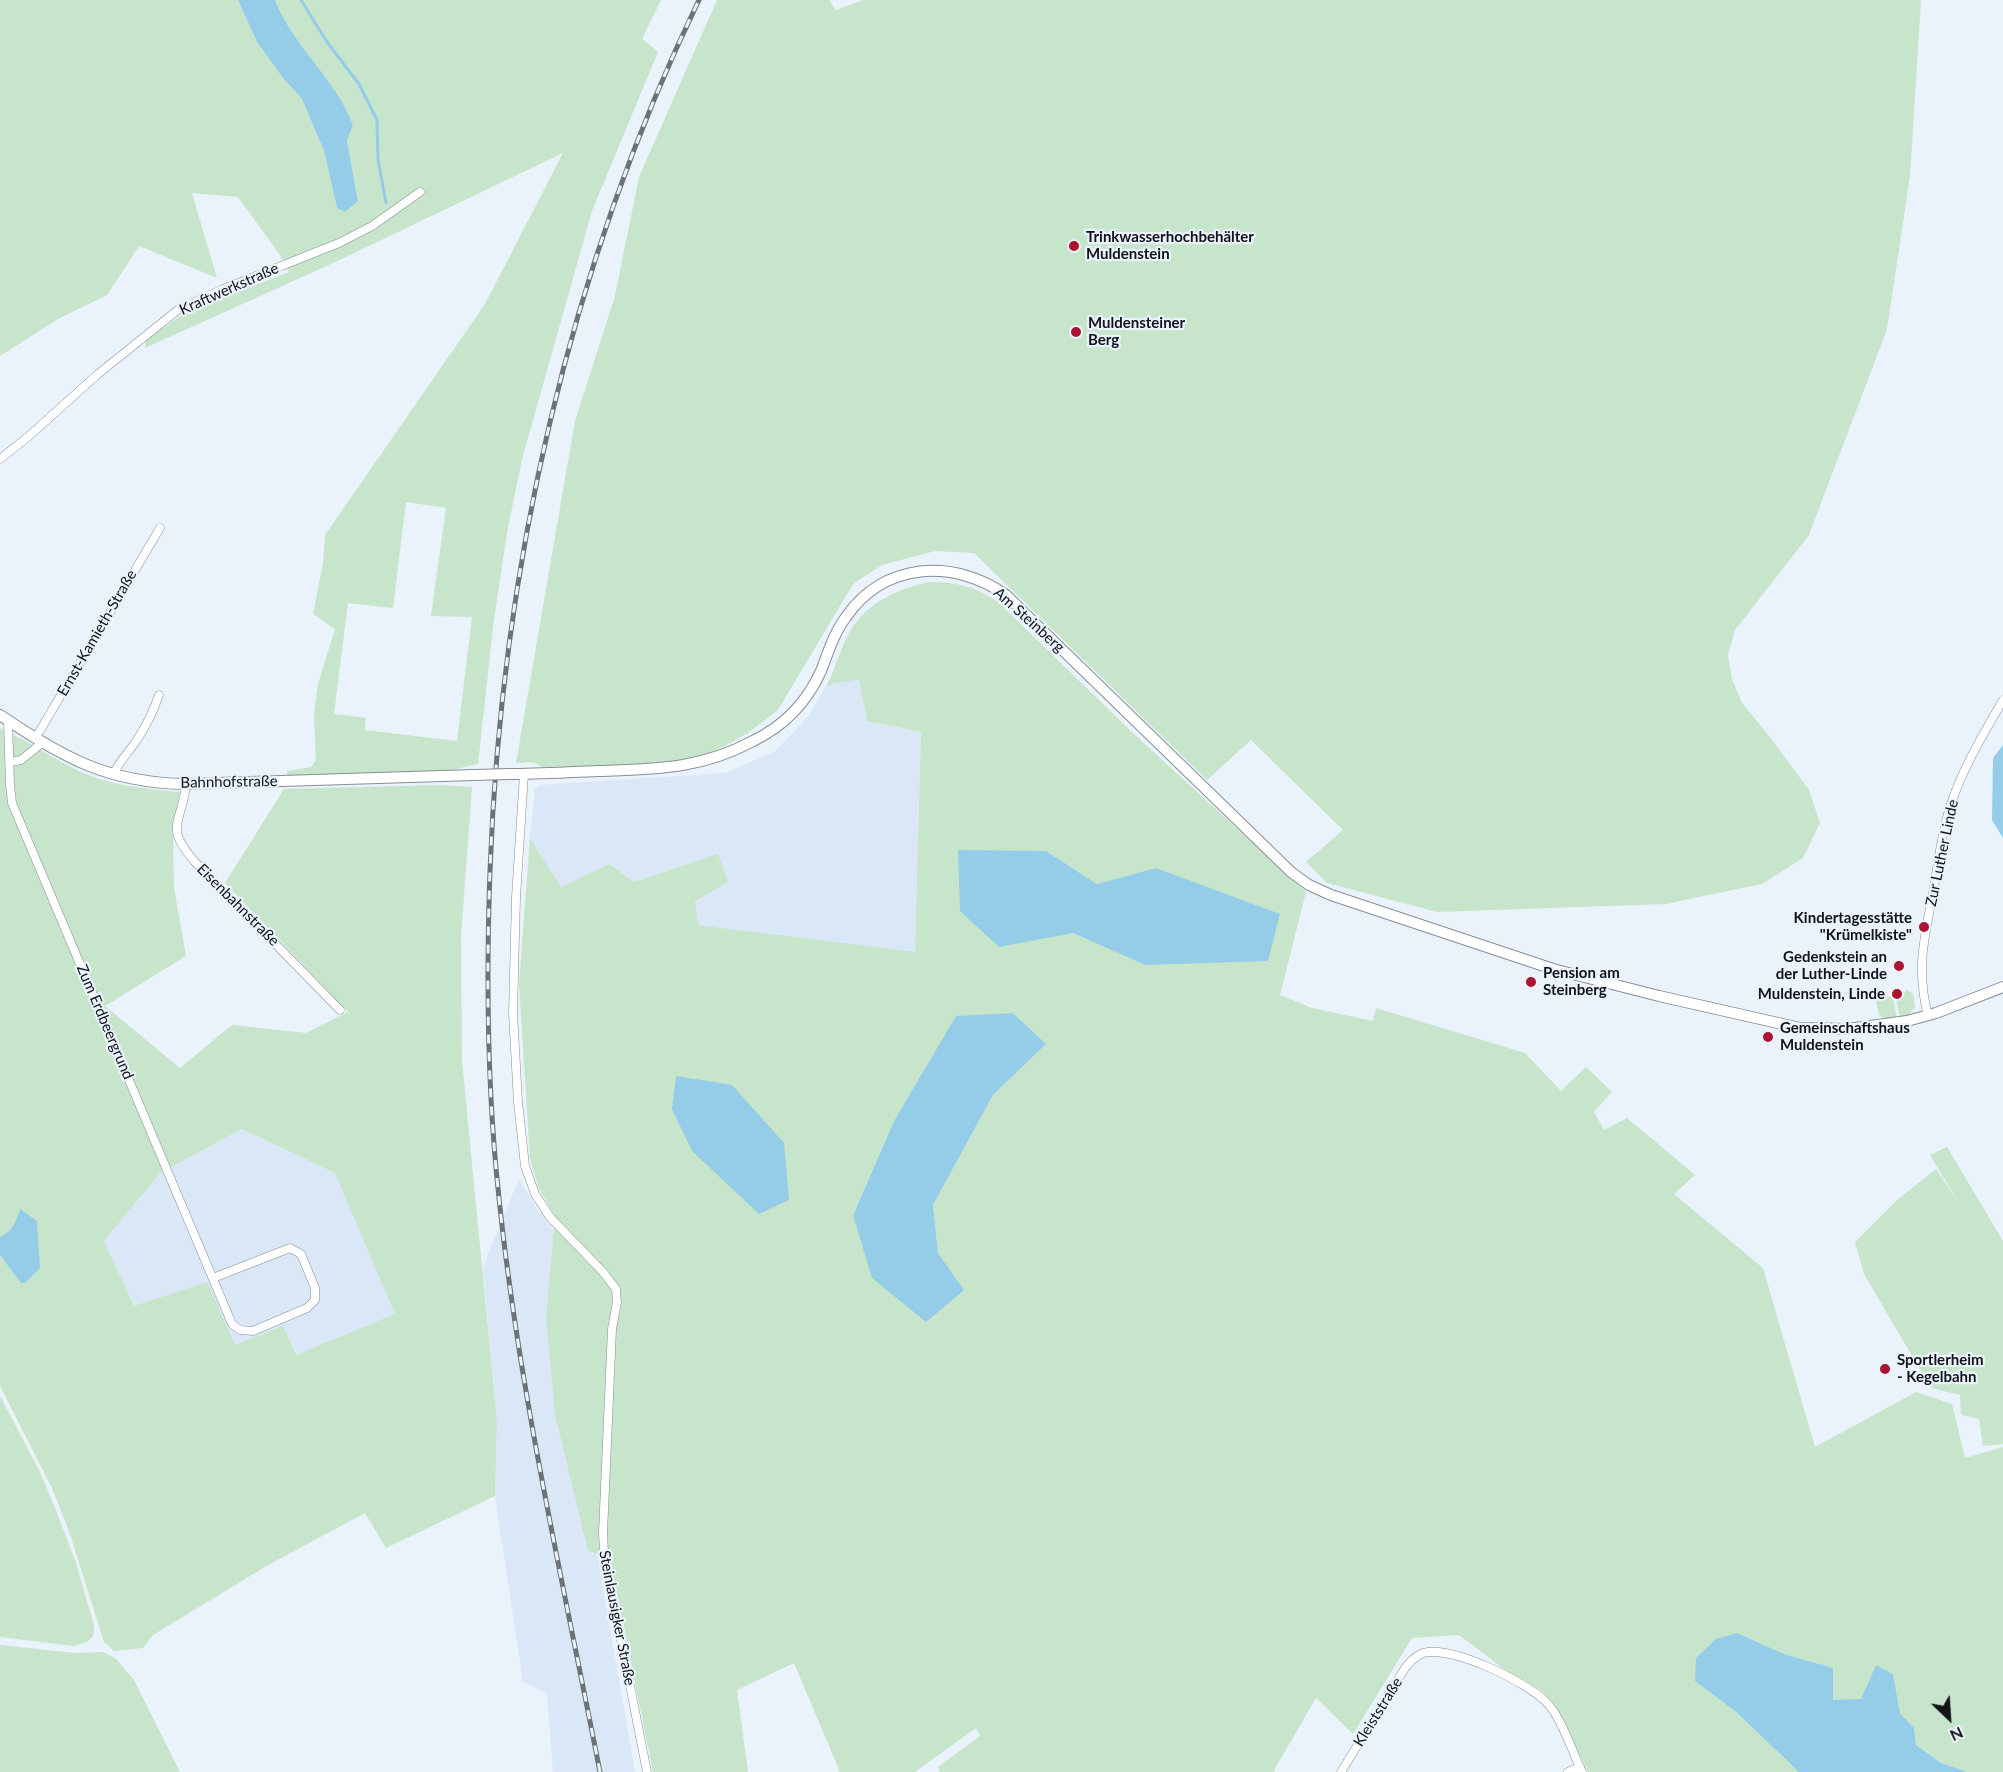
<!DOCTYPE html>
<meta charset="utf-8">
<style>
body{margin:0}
#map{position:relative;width:2003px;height:1772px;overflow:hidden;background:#eaf2fc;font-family:Lato,sans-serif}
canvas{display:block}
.north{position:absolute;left:1919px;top:1688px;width:60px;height:60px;-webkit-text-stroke:4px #eaf2fc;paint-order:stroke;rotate:155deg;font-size:16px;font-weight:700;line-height:24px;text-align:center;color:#111316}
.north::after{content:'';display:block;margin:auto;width:21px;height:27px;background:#111316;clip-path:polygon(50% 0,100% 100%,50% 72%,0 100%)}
</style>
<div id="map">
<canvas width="2003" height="1772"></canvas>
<div class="north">N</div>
</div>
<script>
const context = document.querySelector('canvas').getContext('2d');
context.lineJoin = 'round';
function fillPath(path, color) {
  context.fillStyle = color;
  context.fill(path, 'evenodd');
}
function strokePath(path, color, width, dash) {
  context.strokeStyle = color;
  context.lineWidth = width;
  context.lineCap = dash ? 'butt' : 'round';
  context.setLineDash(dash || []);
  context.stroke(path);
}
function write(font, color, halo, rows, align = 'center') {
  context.font = font + ' Lato,sans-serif';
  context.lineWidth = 4.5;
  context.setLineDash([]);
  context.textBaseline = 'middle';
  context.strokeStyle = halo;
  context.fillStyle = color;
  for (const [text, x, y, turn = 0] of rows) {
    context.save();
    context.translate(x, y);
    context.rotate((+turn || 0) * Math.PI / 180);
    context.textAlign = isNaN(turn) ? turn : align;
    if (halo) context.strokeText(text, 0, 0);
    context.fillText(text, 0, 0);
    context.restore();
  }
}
fillPath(new Path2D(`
 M859,678l8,43 54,11 -6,220 -218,-27 -2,-24 22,-46 -83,27 -25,-18 -48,23 -31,-49 5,-49 5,-4 185,-12 49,-21 32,-33 21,-34z
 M242,1129l93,44 61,141 -100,41 -61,-10 -101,-39 -30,-65 56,-68z
 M519,1179l19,32 16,18 -8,88 42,234 9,3 38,218h-82l-6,-79 -24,-11 -28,-186 2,-75 -14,-154z`), '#dae7f6');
fillPath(new Path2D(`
 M0,0h238l19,42 26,36 19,21 22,52 13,57 21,-7 -11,-60 6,-16c-17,-46 -60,-79 -78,-125h386l-19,39 16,13 -66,159 -70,248 -15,74 -13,86 -16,145 -31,7 -160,5v-5l24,-4 5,-7 -2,-45 4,-31 17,-55 -22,-15 10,-50 2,-29 160,-231 78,-151 -232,111 -186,84 1,-8 39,-27 104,-41 -9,-17 -42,-58 -46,-4 25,85 -78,-32 -32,49 -49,24 -58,37zM406,502l40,6 -15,108 41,1 -15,124 -92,-11 1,-12 -32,-4 14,-111 45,5z
 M717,0h112l7,10 27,-10h1058l-11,176 -23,153 -78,206 -74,95 -7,25 4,24 10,24 28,34 39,53 11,33 -17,35 -41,26 -97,20 -228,8 -110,-29 -21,-21 37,-32 -92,-90 -44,40 -233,-227 -39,-2 -53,14 -29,19 -75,126 -30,23 -38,21 -25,7 -26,3 -117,3 -9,-5 -17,1 59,-342 40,-125 24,-119z
 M929,582c27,0 45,4 68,19l137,133 172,158 -26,103 32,13 61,13 3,-13 149,45 36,38 25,-24 26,25 -18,20 10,18 23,-12 68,57 -21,19 89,74 52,179 101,-55 36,12 13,54 38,-11v325h-35l-27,-9 -25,-18 -2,-17 -14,-15 -7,-39 -17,-9 -15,35h-28v-32l-49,-14 -47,-21 -42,48 41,31 63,60h-211l-33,-68 -16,-15 -31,-17 -49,-37 -47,3 -59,96 -37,-36 -43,74h-333l-2,-5 42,-31 -4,-8 -61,44h-75l-46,-109 -57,27 11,82h-95l-43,-214 -22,-7 -33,-137 -9,-97 9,-101 -17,-29 -8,-29 -11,-174 11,-146 31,49 48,-23 25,18 84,-28 10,28 -33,19 3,24 217,27 6,-220 -54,-11 -8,-42 -32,6c8,-16 12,-32 20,-48 15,-32 49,-48 82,-55zM1046,851l51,33 59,-16 31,12 -42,85 -72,-32zM1013,1013l33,31 -53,51 -60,110 5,48 25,36 -110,-75 41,-93 62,-104z
 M0,728c29,13 54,32 83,45 30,13 64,16 97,19l-7,37 1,59 12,68 -81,50 75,62 52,-43 74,8 42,-21 -123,-129 59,-94 155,-4 33,2 -11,149 1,125 35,360 -2,75 -109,52 -21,-35 -97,52 -115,70 -10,13 -29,3 -10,-9 -35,-111 -17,-43 -52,-102v-131l21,27 -4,-61 -12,14 -5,2zM242,1129l93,44 60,141 -99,41 -13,-29 -48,19 -28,-63 -73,24 -30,-65 56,-68z
 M1906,989l7,5 2,13 -7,9 -8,2 -5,-24 11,-2z
 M1881,994h2l1,4 9,-2 4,23 -12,1 -6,-5 -3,-15z
 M1947,1147l56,94v203l-20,2 -4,-27 -18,-4 -1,-20 -29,-7 -67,-114 -9,-32 42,-42 39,-31 24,36 -30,-50z
 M0,1396l39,74 16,38 20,52 19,65 -1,11 -6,6 -14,4 -73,-9z
 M0,1645l75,8 28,-1 12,6 19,22 46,92h-180z`), '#c6e5ca');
fillPath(new Path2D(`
 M238,0h37c18,46 61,79 78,125l-6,16 11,60 -13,11 -8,-4 -13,-57 -22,-52 -19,-21 -26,-36z
 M2003,745v93l-11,-18 1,-62z
 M958,850l88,1 51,33 59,-16 124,46 -12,47 -123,4 -72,-32 -74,14 -39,-36z
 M1013,1013l33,31 -53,51 -60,110 5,48 26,37 -38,32 -54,-44 -19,-63 41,-94 62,-105z
 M676,1076l56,9 52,58 5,57 -30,14 -67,-63 -20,-42z
 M20,1209l17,12 3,47 -15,15h-4l-21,-28v-18c11,-4 17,-17 20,-28z
 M1737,1633l47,21 49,14v32l28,-1 15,-34 17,9 7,39 14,15 2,17 25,18 27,9h-169l-63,-60 -41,-31 1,-23 20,-19z`), '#95cce7');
strokePath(new Path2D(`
 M301,0l26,42 32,42 18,36 1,40 8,43`), '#95cce7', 3);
const street = new Path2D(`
 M0,459l29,-23 69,-62 81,-65 42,-19 118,-47 33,-17 48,-34
 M8,721l2,64 2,18 220,521 8,6 13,1 54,-23 8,-8v-12l-14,-34 -11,-6 -77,30
 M35,739l125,-211
 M10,762l11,-2 21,-17
 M524,774l-8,123 -3,116 5,89 7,64 10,28 15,23 53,55 13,17 1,13 -5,27 -9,204 1,20 43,219
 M113,775c5,-12 14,-21 22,-32 10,-15 18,-30 24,-48
 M186,784c-4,41 -23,41 9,78l145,148
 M1928,1016c-12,-48 -4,-76 5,-123 5,-28 8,-58 17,-86 12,-38 33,-72 53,-107
 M1341,1772l64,-104c5,-6 10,-12 18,-15 29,-8 107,30 126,52 13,15 24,48 33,67
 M1568,1772l12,-5`);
const secondary = new Path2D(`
 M0,715c63,43 109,68 186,69l288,-9
 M509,774c30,0 60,-2 90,-3 58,-2 102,-2 154,-30 31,-15 54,-39 68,-70 7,-18 13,-38 25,-54 38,-55 107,-59 160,-22l285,277 18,13 22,10 222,74 106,27 141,32 48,1 59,-8 29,-8 67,-26`);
strokePath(street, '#878e97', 9);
strokePath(secondary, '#878e97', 12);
strokePath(street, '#fff', 8);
strokePath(secondary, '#fff', 10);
const rail = new Path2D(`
 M600,1772c-37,-190 -81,-381 -101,-574 -12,-109 -13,-218 -9,-327 11,-301 78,-600 209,-871`);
strokePath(rail, '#6d7277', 5);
strokePath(rail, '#eaf2fc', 3, [9]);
const secondaryBridge = new Path2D(`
 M474,775l35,-1`);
strokePath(secondaryBridge, '#878e97', 12, []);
strokePath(secondaryBridge, '#fff', 10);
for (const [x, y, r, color] of [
 [1074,246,6,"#aa142f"],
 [1076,332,6,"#aa142f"],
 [1924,927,6,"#aa142f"],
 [1899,966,6,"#aa142f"],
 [1531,982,6,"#aa142f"],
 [1897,994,6,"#aa142f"],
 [1768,1037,6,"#aa142f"],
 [1885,1369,6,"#aa142f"]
]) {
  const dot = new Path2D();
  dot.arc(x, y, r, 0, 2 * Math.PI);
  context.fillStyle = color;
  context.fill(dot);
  strokePath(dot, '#eaf2fc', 2);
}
write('bold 15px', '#111316', '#eaf2fc', [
 ["Trinkwasserhochbehälter",1086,237],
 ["Muldenstein",1086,254],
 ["Muldensteiner",1088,323],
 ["Berg",1088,340],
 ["Kindertagesstätte",1912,918,"right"],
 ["\"Krümelkiste\"",1912,935,"right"],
 ["Gedenkstein an",1887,957,"right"],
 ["der Luther-Linde",1887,974,"right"],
 ["Pension am",1543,973],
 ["Steinberg",1543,990],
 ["Muldenstein, Linde",1885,994,"right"],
 ["Gemeinschaftshaus",1780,1028],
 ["Muldenstein",1780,1045],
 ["Sportlerheim",1897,1360],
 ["- Kegelbahn",1897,1377]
], 'left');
write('15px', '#111316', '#eaf2fc', [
 ["Kraftwerkstraße",229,289,-24],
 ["Am Steinberg",1029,620,42],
 ["Ernst-Kamieth-Straße",97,633,-60],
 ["Bahnhofstraße",229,782,-1],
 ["Zur Luther Linde",1942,853,-78],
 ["Eisenbahnstraße",238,905,45],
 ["Zum Erdbeergrund",105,1022,67],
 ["Steinlausigker Straße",617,1618,79],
 ["Kleiststraße",1378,1712,-58]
]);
</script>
